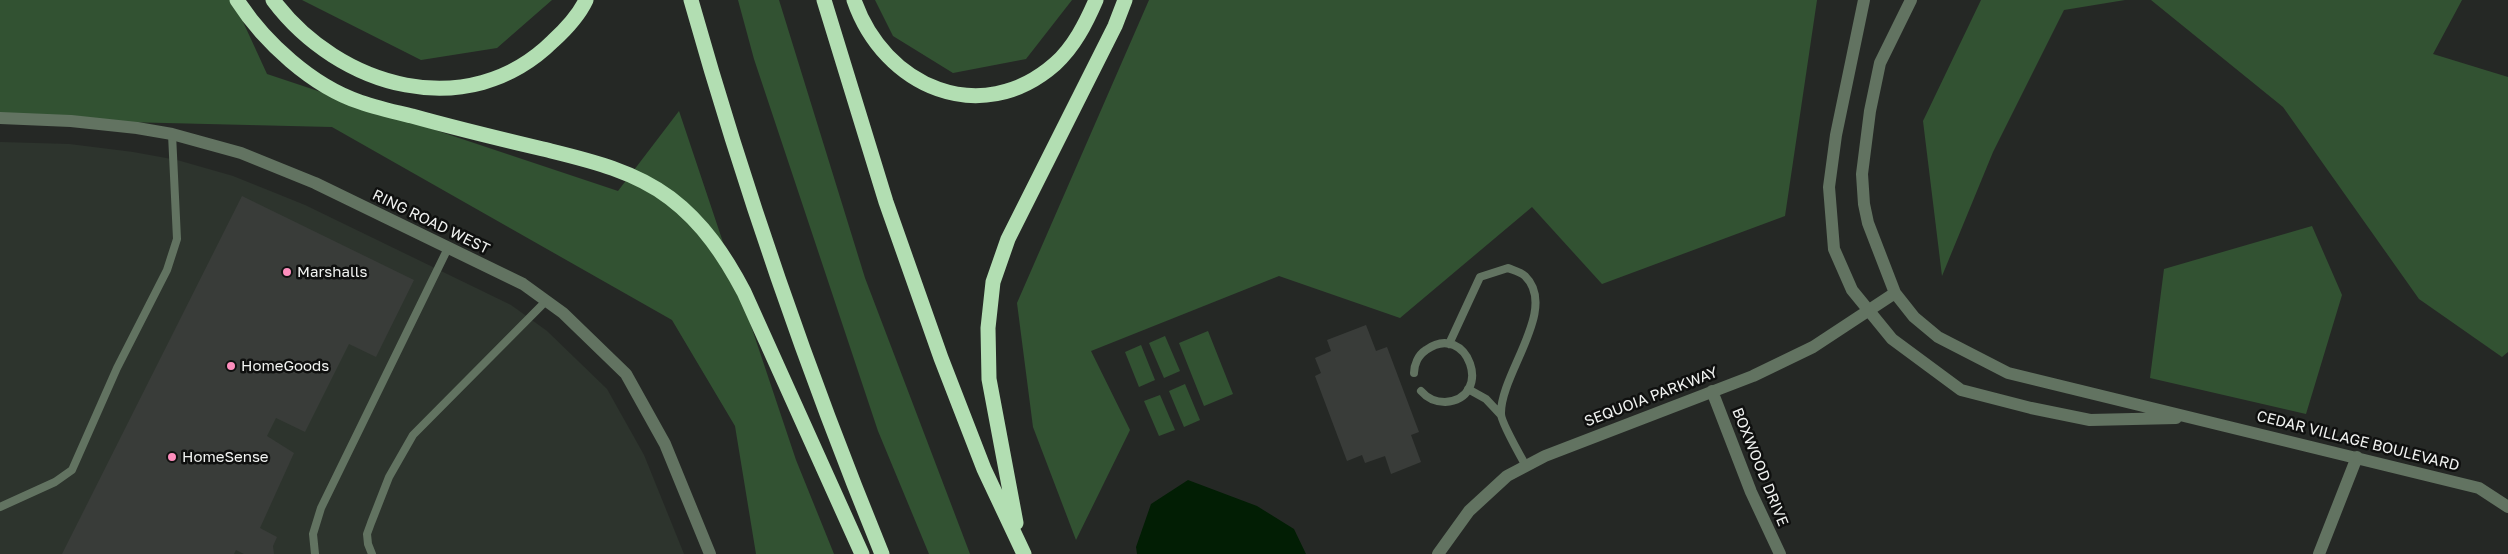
<!DOCTYPE html>
<style>
body{margin:0}
canvas{display:block;background:#252825}
</style>
<canvas width="2508" height="554"></canvas>
<script>
const context = document.querySelector('canvas').getContext('2d');
context.lineJoin = 'round';
function fillPath(path, color) {
  context.fillStyle = color;
  context.fill(path, 'evenodd');
}
function strokePath(path, color, width, dash) {
  context.strokeStyle = color;
  context.lineWidth = width;
  context.lineCap = dash ? 'butt' : 'round';
  context.setLineDash(dash || []);
  context.stroke(path);
}
function write(font, color, halo, rows, align = 'center') {
  context.font = font + ' "Golos Text",sans-serif';
  context.lineWidth = 5;
  context.setLineDash([]);
  context.textBaseline = 'middle';
  context.strokeStyle = halo;
  context.fillStyle = color;
  for (const [text, x, y, turn = 0] of rows) {
    context.save();
    context.translate(x, y);
    context.rotate((+turn || 0) * Math.PI / 180);
    context.textAlign = isNaN(turn) ? turn : align;
    if (halo) context.strokeText(text, 0, 0);
    context.fillText(text, 0, 0);
    context.restore();
  }
}
fillPath(new Path2D(`
 M0,142l69,2 64,8 44,8 56,16 72,29 206,100 36,26 60,58 37,66 40,99h-684z`), '#2d342d');
fillPath(new Path2D(`
 M0,0h233l34,74 351,117 61,-80 117,349 38,94h-78l-21,-128 -63,-106 -340,-193 -332,-8z
 M302,0h250l-55,48 -76,12z
 M738,0h41l86,278 105,276h-41l-51,-123 -124,-372z
 M875,0h197l-46,59 -73,14 -60,-37z
 M1149,0h668l-32,216 -183,68 -70,-77 -132,111 -121,-42 -188,75 39,79 -54,110 -43,-113 -16,-124z
 M1981,0h144l-61,10 -71,142 -51,124 -19,-155z
 M2151,0h311l-29,54 75,23v275l-6,5 -83,-58 -136,-192z
 M2312,226l30,69 -36,119 -156,-36 14,-109z
 M1208,331l25,63 -29,12 -25,-63z
 M1165,336l15,35 -16,7 -15,-35z
 M1141,345l14,35 -16,7 -14,-35z
 M1185,384l15,36 -16,7 -15,-36z
 M1160,395l15,35 -16,6 -15,-35z`), '#325232');
fillPath(new Path2D(`
 M1188,480l69,26 37,23 12,25h-169l-1,-7 15,-43z`), '#021e04');
fillPath(new Path2D(`
 M242,196l172,84 -38,77 -27,-13 -44,88 -29,-14 -9,18 27,17 -34,75 17,9 -4,9 1,8h-30l-8,-4 -2,4h-172z
 M1366,325l10,26 11,-4 32,85 -8,3 10,27 -30,12 -6,-18 -20,7 -3,-8 -15,6 -32,-85 6,-3 -6,-15 16,-7 -4,-11z`), '#393c39');
strokePath(new Path2D(`
 M1449,344l31,-67 28,-9c5,2 13,4 17,8 34,33 -25,98 -24,138 0,8 20,43 25,52
 M1414,373c0,-8 4,-18 12,-23 42,-30 69,49 19,52 -10,0 -18,-4 -24,-11
 M1468,389l18,10 15,16
 M0,507l55,-25 17,-12 45,-102 50,-98 10,-31 -5,-105
 M315,554l-2,-20 8,-26 127,-260
 M372,554l-4,-10 -1,-10 4,-11 18,-46 24,-42 134,-135`), '#627361', 8);
strokePath(new Path2D(`
 M1864,0l-28,135 -7,52 5,62 18,41 40,49 69,51 70,18 59,12 86,-2
 M1911,0l-31,63 -10,48 -8,63 2,30 4,19 27,70 19,24 24,20 70,36 471,115 29,19
 M0,118l71,3 66,7 35,6 69,19 74,30 208,101 40,29 63,61 39,70 45,110
 M1712,391l39,101 29,62
 M1438,554l31,-43 38,-35 38,-20 208,-80 60,-29 82,-54
 M2319,554l38,-97`), '#627361', 12);
strokePath(new Path2D(`
 M237,0c27,42 75,86 123,102 17,6 35,10 52,14 46,13 93,24 139,35 41,10 85,21 119,47 33,25 55,58 74,94l118,262
 M273,0c66,88 195,125 280,41 12,-11 26,-26 33,-41
 M691,0c53,188 117,373 191,554
 M824,0l62,202 55,156 43,111 40,85
 M854,0c30,87 127,129 201,64 19,-17 31,-41 41,-64
 M1016,523l-27,-144 -1,-51 5,-46 15,-43 107,-213 10,-26`), '#b2deb2', 15);
for (const [x, y, r, color] of [
 [287,272,5,"#fe8ebd"],
 [231,366,5,"#fe8ebd"],
 [172,457,5,"#fe8ebd"]
]) {
  const dot = new Path2D();
  dot.arc(x, y, r, 0, 2 * Math.PI);
  context.fillStyle = color;
  context.fill(dot);
  strokePath(dot, '#0f100f', 2);
}
write('15px', '#f1f3f1', '#0f100f', [
 ["RING ROAD WEST",431,222,26],
 ["SEQUOIA PARKWAY",1651,397,-21],
 ["CEDAR VILLAGE BOULEVARD",2358,441,14],
 ["BOXWOOD DRIVE",1760,467,68]
]);
write('15px', '#f1f3f1', '#0f100f', [
 ["Marshalls",297,272],
 ["HomeGoods",241,366],
 ["HomeSense",182,457]
], 'left');
</script>
